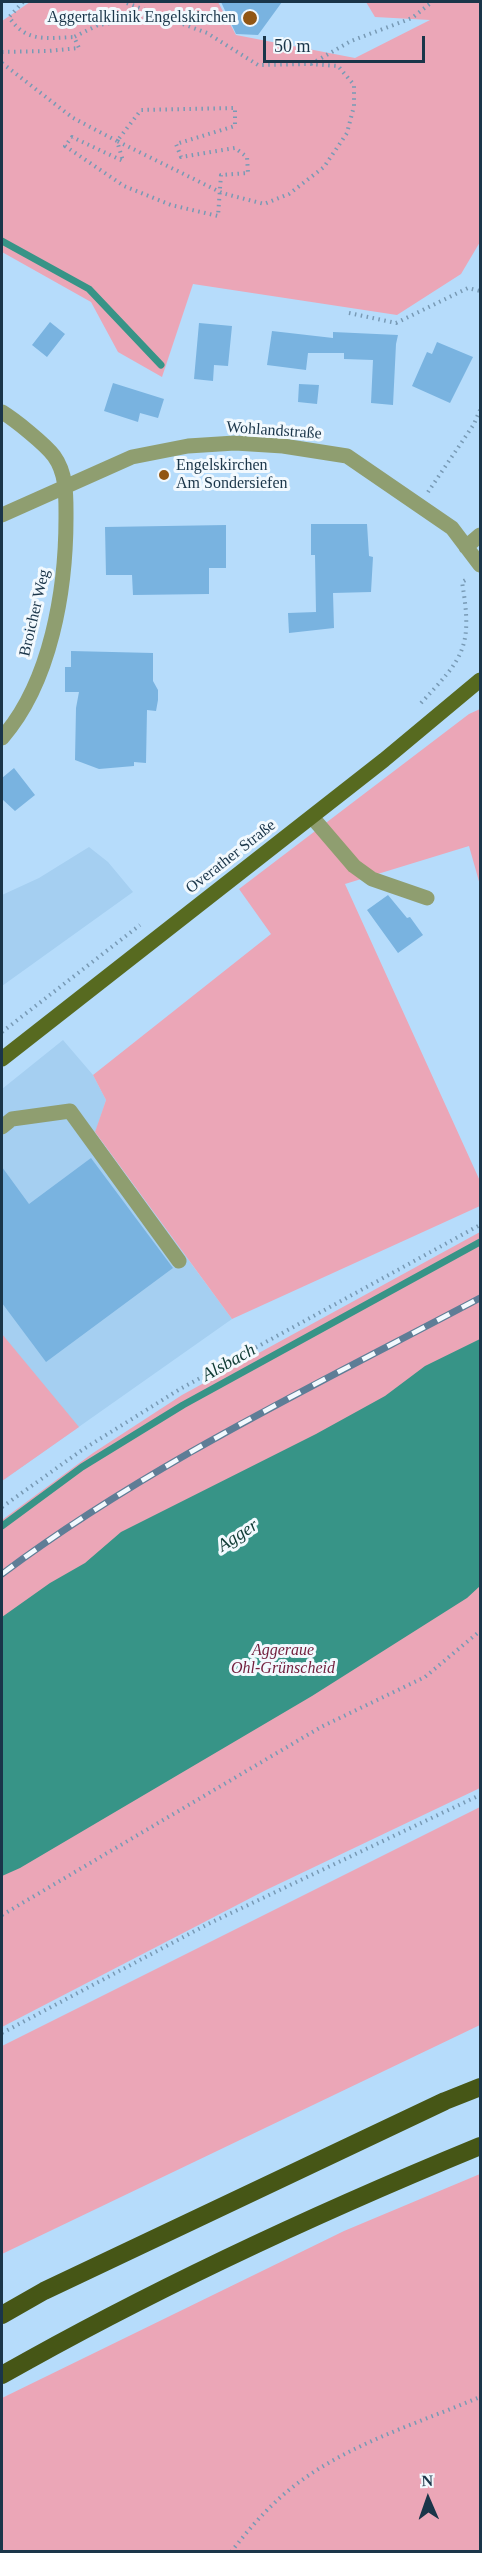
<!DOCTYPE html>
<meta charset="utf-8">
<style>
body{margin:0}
#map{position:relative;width:482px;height:2553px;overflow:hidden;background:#b6dcfb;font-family:Georgia,serif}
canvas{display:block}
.frame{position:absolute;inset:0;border:3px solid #1a3549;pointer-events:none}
.north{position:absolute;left:398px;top:2469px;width:60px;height:60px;-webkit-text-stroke:4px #f2f9fe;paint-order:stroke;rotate:358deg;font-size:16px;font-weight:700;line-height:24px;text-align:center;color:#1a3549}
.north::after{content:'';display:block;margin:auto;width:21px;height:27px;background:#1a3549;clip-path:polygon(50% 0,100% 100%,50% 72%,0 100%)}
.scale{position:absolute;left:263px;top:36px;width:162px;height:27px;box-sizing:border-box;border:3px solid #1a3549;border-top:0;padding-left:8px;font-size:18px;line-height:21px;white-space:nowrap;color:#1a3549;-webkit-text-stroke:4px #f2f9fe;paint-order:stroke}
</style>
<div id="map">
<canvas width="482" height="2553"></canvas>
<div class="frame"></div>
<div class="north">N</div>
<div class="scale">50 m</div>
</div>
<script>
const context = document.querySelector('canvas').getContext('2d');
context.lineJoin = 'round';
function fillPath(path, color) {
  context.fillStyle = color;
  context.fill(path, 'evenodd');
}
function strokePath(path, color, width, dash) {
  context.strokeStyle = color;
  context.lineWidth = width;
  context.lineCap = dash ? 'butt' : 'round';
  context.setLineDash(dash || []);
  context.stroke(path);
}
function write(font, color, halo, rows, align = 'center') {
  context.font = font + ' Georgia,serif';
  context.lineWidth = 6;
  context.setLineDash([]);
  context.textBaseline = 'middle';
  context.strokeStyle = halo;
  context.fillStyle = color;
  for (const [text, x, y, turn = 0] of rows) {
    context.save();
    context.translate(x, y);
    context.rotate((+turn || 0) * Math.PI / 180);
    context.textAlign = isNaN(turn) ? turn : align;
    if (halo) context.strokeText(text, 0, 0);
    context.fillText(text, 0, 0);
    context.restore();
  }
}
fillPath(new Path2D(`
 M89,847l19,15 25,30 -131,94v-91l37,-17z
 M63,1040l30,35 13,25 -11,33 137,186 -230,162v-392z`), '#a5cff1');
fillPath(new Path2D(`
 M30,2h188l18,33 119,23 75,-38 -55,-3 -9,-15h114v240l-19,32 -64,41 -204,-31 -31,93 -44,-25 -27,-50 -89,-50v-231z
 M480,709v176l-11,-39 -124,38 135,297v25l-248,113 -137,-187 11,-32 -13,-25 178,-141 -32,-45 230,-175z
 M480,1232v556l-214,102 -264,137v-507l91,-67 89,-58z
 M2,1334l77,93 -77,54z
 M480,1807v218l-478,229v-208z
 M480,2174v377h-478v-153l342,-167z`), '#eba6b7');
fillPath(new Path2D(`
 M480,1339v247l-13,12 -155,98 -292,172 -18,8v-259l48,-34 35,-20 36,-31 195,-98 69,-38 40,-30z`), '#379487');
strokePath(new Path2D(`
 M2,241l87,48 72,76
 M2,1526l80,-59 101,-62 297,-163`), '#379487', 7);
fillPath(new Path2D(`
 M221,2h61l-24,33 -22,-1z
 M50,322l15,12 -18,23 -15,-12z
 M199,323l33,3 -4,40 -14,-1 -1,16 -19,-2z
 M272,331l61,7v-6l65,3 -2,9 -3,61 -22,-2 2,-43 -29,-1v-6h-36l-2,17 -39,-5z
 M437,342l36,15 -23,46 -38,-17 15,-34 5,2z
 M113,383l51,16 -6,19 -18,-5 -2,9 -34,-11z
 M299,384l20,1 -2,19 -19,-2z
 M311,524h56l2,32 4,1 -2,35 -38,1 1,35 -45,5 -1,-20 28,-1 -1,-57h-4z
 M226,525v43h-17v26l-76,1 -1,-20h-26l-1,-48z
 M71,651l82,2v28l5,9v10l-2,11 -9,-1 -1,53 -12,-1v4l-35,3 -24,-9 1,-52 3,-16h-14v-25h6z
 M14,768l21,27 -20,16 -13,-12v-21z
 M388,895l19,23 3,-1 13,18 -25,18 -31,-43z
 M91,1158l82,110 -127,94 -44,-59v-136l27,37z`), '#79b3e0');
strokePath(new Path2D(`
 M23,2l-14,15c17,26 38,21 65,20
 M2,52l46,-1 31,-3 -5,-11 24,-12 65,-10
 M2,63l71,55 44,23 6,20 -51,-24 -7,9 59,40 47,19 47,11 3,-41 27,-2 -1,-16 -12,-9 -54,9 -5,-13 59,-18v-18l-94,2 -24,31 105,52 42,11 25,-10 35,-27 23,-34 7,-27v-21l-16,-19 -28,-2 -52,1 -51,-32 -83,-31
 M311,64l40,-23 61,-23 20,-16
 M349,313l47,10 72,-35 12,3
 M428,492l46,-68 6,-14
 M421,703c43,-46 52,-56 41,-121l7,-4
 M2,1032l138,-107
 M2,1507l80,-57 98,-61 300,-164
 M2,1915l319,-188 104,-50 55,-46
 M2,2033l206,-109 272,-129
 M231,2552c21,-27 43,-52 71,-72 53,-38 119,-58 178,-83`), '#789ab5', 4, [1.5, 4.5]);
strokePath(new Path2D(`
 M2,412c13,8 43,32 52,44 13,18 12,41 12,62 0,72 -15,164 -64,220
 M2,515l130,-58 56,-11 47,-3 48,3 64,10 105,72 28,37
 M466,547l14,-12
 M312,817l42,49 18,13 55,19
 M2,1127l10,-8 58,-8 109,150`), '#8f9e70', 15);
strokePath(new Path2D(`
 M2,1059l382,-299 96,-80`), '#576a20', 15);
strokePath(new Path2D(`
 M2,2315l42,-24 401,-190 35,-14
 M2,2375c153,-87 315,-162 478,-229`), '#465616', 18);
const rail = new Path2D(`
 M2,1574c147,-110 316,-190 478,-276`);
strokePath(rail, '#5e7d96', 7);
strokePath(rail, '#f2f9fe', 4.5, [14]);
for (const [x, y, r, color] of [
 [250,18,8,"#915614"],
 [164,475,6,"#915614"]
]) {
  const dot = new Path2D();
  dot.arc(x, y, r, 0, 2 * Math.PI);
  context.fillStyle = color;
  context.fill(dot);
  strokePath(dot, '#f2f9fe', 2);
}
write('16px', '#1a3549', '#f2f9fe', [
 ["Aggertalklinik Engelskirchen",236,18],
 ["Engelskirchen",176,466,"left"],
 ["Am Sondersiefen",176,484,"left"]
], 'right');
write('16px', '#1a3549', '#f2f9fe', [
 ["Wohlandstraße",274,431,4],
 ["Broicher Weg",35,613,-77],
 ["Overather Straße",231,857,-38]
]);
write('italic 16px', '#721e3c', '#f2f9fe', [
 ["Aggeraue",283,1651],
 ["Ohl-Grünscheid",283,1669]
]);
write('italic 18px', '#103b35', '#f2f9fe', [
 ["Alsbach",229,1363,-29],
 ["Agger",238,1536,-33]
]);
</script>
